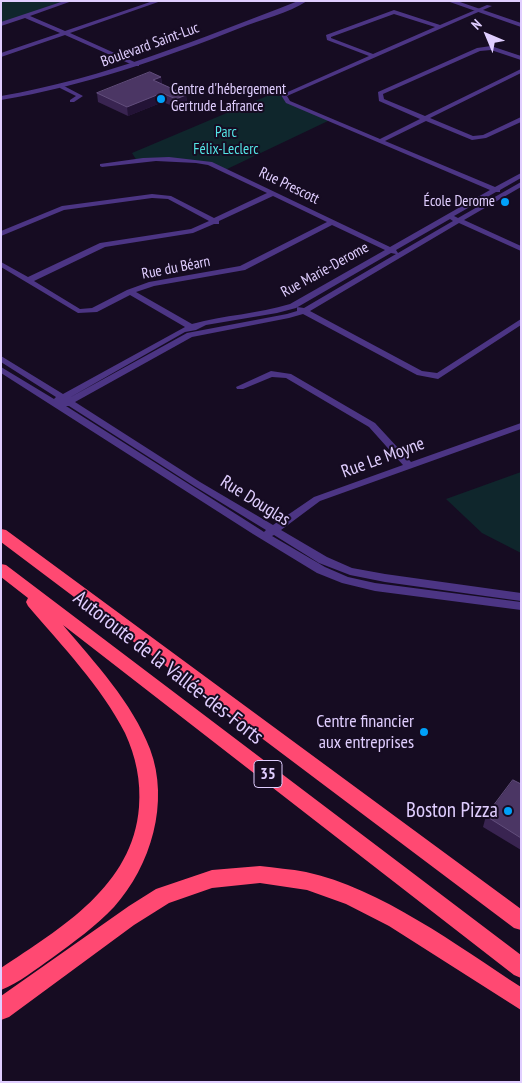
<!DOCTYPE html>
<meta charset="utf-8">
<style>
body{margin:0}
#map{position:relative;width:522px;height:1083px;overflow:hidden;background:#160c22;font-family:"PT Sans Narrow",sans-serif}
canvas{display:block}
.frame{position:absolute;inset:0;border:2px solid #e0ceff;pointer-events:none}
.north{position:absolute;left:462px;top:10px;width:50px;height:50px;-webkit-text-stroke:4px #160c22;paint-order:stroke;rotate:315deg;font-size:14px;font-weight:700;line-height:20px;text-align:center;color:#e0ceff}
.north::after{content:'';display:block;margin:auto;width:18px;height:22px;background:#e0ceff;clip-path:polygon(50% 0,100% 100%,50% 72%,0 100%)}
</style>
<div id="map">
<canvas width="522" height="1083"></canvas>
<div class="frame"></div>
<div class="north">N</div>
</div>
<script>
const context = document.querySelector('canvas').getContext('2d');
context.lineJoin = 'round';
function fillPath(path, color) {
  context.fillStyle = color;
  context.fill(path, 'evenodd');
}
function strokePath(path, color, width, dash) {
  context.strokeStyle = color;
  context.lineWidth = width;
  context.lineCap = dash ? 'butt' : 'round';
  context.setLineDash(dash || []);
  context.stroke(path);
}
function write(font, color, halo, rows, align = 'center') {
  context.font = font + ' "PT Sans Narrow",sans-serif';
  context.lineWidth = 4;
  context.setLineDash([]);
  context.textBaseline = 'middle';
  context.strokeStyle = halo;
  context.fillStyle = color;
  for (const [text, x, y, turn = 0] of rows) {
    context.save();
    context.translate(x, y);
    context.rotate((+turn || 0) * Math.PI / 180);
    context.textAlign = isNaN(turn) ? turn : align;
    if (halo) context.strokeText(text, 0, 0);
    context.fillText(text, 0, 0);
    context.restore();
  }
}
fillPath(new Path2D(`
 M1,1h68l-68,22z
 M284,95v4l46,21 -105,50c-29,-13 -57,-12 -88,-9l-5,-8 135,-57z
 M521,472v81l-39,-20 -36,-34z`), '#0f262c');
fillPath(new Path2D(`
 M64,1h8l-42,15 35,15 88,-30h8l-91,32 69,31v2h-4l-70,-31 -64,22v-4l59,-20 -35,-15 -24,8v-4z
 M487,5l5,1 -205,90 3,5 90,38 40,-20 -41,-18 -1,-9 99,-44 14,-2 30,10v4l-30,-10 -11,1 -97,43 1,5 41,17 96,-47v4l-91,45 43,18 10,-1 38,-18v5l-35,16 -14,2 -46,-19 -41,20 110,46 26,-14v5l-21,12v2h-4l-42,24 4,2 63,-36v5l-57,33 57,26v5l-62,-28 -149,88 112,60 15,2 84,-54v6l-83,54 -21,-4 -114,-61 -14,4 -97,19 -117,65 125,80 73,43 41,-28 89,-32 -34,-38 -83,-49 -14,-1 -29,12h-6l-1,-2 35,-16 20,3 84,49 36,39 110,-39v6l-201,72 -39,29 46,27 25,11 33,6 136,19v8l-136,-19 -35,-7 -31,-12 -45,-28 -2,1 53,31 23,10 27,6 146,19v8l-146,-19 -33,-8 -25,-10 -64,-39 -252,-161v-6l53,32 2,-2 -55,-35v-6l62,38 122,-67 -55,-32 -33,17 -19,1 -77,-46v-5l27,15 72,-34 91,-14 18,-8 -41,-22 -16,-1 -88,12 -63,26v-5l61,-25 90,-12 19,2 43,22 53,-25 -59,-28 -12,-2 -40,-2 -54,6 -2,-1v-2l43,-6 26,-1 43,5 178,85 100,-57 -204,-87 -5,-8 88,-39 -42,-16 -1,-5 68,-25 46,15zM394,14l41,13 -62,27 -42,-16v-1zM273,196l54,26 -87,44 -91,16 -22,8 -35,18 -12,1 -46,-28 71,-34 88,-14 21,-9h5v-3zM450,219l3,2 -55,32 -2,-3zM332,225l53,25 -95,54c-32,10 -66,11 -98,20l-56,-32 18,-6 91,-16zM391,253l5,1 -92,54 -7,-1v4l-10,3 -100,19 -118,65 116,-66 11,-2 10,-5 71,-12 19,-5zM66,406h3l125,80 72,44 -2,2 -3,-2z
 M60,86h4l19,10 -9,6h-4v-2l6,-4 -16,-8z`), '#4c3584');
fillPath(new Path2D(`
 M298,1h9c-18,12 -47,19 -67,27 -78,31 -156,58 -239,72v-4c104,-18 199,-57 297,-95z
 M447,1h10l64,22v4z`), '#4c3584');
fillPath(new Path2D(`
 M1,529l5,1 515,379v21l-7,-2 -513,-386z
 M1,564l5,1 515,390v23l-7,-3 -451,-350c32,38 69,77 87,124 20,53 1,117 -36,158 -18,19 -40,35 -62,51 -16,11 -33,25 -51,32v-22c60,-40 132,-82 138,-161 2,-26 -3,-50 -14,-74 -24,-47 -63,-87 -97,-127l-2,-4 2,-4 -27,-21z
 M260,866c15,2 31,3 46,6 74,16 152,74 215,115v23l-132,-84 -43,-22 -39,-14 -47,-7 -48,5 -43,15 -35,22 -125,92 -8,3v-24l128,-90 27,-17 56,-19z`), '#ff4972');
fillPath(new Path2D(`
 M161,77l1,7 24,11 1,9 -10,4 -14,-6 -35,14 -30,-14 -1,-9z
 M521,784v66l-38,-23 3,-11z`), '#392451');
fillPath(new Path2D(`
 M161,77l1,9 -9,-6z
 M162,93l1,9 -35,14 -1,-9z
 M186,95l1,9 -10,4 -1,-9z`), '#231336');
const building = new Path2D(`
 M150,72l11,5 -8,3 33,15 -10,4 -14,-6 -35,14 -30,-14z
 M513,780l8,4v54l-35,-22z`);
fillPath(building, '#4b3664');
strokePath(building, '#624e7c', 1);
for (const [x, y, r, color] of [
 [161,99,5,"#00a1f9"],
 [505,202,5,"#00a1f9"],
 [424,732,5,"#00a1f9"],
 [508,811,5,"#00a1f9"]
]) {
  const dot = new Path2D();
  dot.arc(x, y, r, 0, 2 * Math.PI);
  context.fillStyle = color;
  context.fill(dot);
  strokePath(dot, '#160c22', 2);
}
write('15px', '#e0ceff', '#160c22', [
 ["Boulevard Saint-Luc",150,45,-20],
 ["Rue Prescott",289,186,26],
 ["Rue du Béarn",176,268,-11],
 ["Rue Marie-Derome",325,270,-29]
]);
write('15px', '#e0ceff', '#160c22', [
 ["Centre d'hébergement",171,90],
 ["Gertrude Lafrance",171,107],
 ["École Derome",495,202,"right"]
], 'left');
write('15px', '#54e4e5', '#160c22', [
 ["Parc",226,133],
 ["Félix-Leclerc",226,150]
]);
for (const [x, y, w] of [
 [268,774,28]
]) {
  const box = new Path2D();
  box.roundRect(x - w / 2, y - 13.5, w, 27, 4);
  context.fillStyle = '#160c22';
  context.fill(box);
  strokePath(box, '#e0ceff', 1);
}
write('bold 16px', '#e0ceff', null, [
 ["35",268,774]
]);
write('18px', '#e0ceff', '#160c22', [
 ["Rue Le Moyne",383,458,-20],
 ["Rue Douglas",255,501,32]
]);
write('18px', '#e0ceff', '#160c22', [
 ["Centre financier",414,722],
 ["aux entreprises",414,743]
], 'right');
write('21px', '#e0ceff', '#160c22', [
 ["Autoroute de la Vallée-des-Forts",168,668,38]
]);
write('21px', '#e0ceff', '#160c22', [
 ["Boston Pizza",498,811]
], 'right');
</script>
